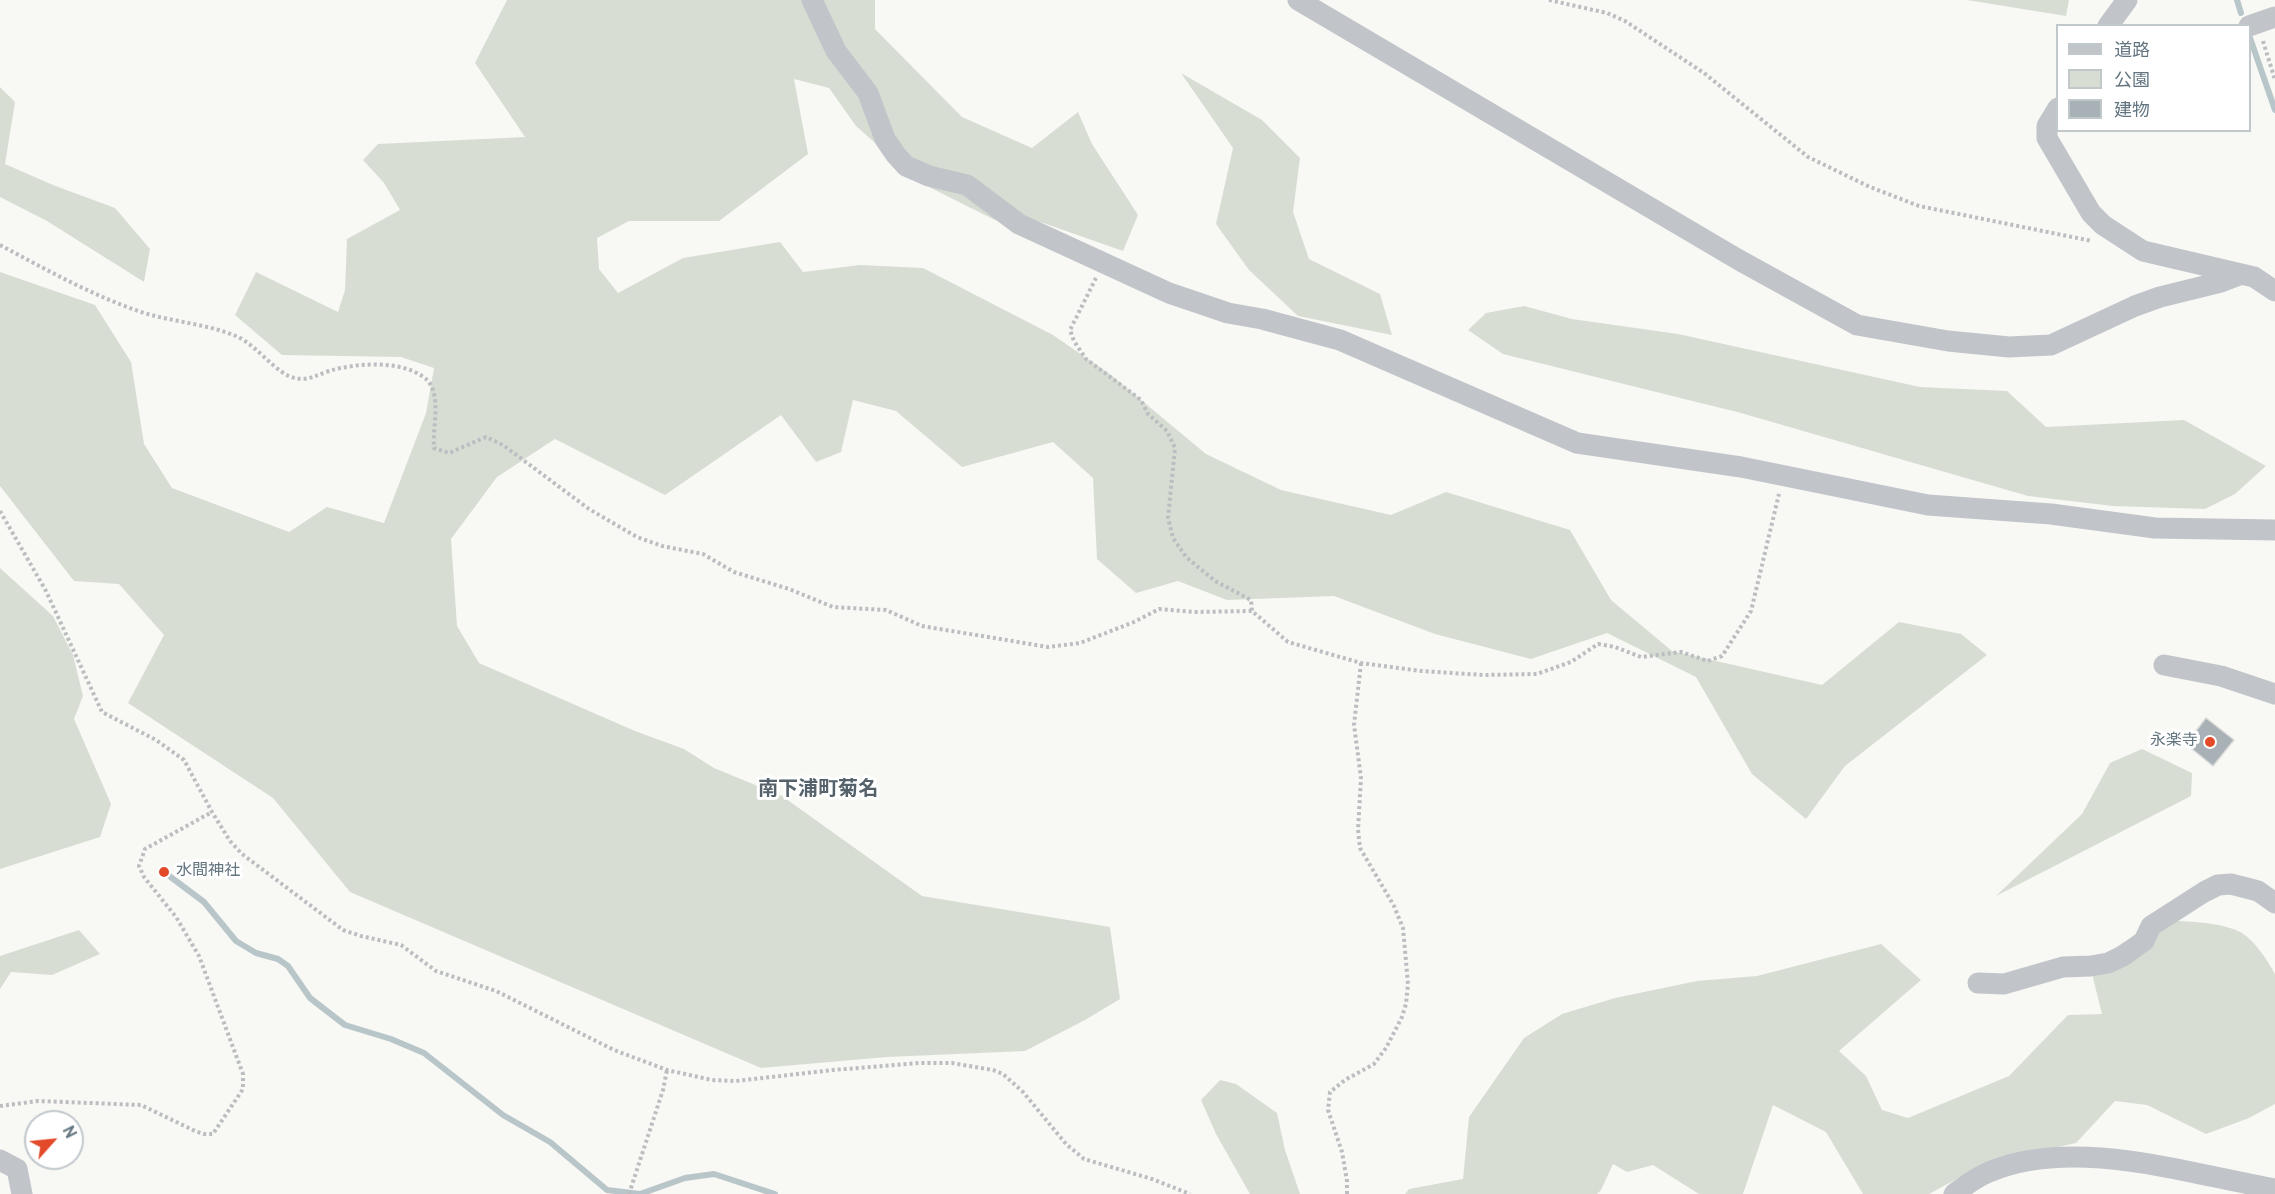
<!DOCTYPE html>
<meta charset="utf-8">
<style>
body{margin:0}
#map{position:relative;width:2275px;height:1194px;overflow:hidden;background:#f8f8f5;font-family:Overpass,"Noto Sans JP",sans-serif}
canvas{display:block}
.legend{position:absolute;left:2056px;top:24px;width:195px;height:108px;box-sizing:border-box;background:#fff;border:2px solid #c1c8cc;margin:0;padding:8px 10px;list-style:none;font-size:18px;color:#637580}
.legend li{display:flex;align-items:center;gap:12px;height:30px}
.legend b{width:30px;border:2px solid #c1c8cc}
.north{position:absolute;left:24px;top:1110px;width:60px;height:60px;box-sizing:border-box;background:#fff;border:2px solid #c1c8cc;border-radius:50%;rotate:63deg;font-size:16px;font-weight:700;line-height:24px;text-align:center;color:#637580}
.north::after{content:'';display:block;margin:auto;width:21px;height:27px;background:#e34a29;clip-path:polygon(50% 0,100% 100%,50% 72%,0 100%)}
</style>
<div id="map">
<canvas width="2275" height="1194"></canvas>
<ul class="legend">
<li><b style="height:8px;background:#c1c5c9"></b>道路</li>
<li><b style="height:16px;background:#d8ddd4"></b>公園</li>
<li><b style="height:16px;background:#a7b1b6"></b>建物</li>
</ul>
<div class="north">N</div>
</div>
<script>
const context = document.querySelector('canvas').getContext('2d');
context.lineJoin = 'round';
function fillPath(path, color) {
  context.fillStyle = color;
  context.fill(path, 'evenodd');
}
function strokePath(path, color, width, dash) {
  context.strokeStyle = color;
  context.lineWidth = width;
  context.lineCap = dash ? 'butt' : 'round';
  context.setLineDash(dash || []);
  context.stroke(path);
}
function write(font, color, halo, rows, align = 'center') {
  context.font = font + ' Overpass,"Noto Sans JP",sans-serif';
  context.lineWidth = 6;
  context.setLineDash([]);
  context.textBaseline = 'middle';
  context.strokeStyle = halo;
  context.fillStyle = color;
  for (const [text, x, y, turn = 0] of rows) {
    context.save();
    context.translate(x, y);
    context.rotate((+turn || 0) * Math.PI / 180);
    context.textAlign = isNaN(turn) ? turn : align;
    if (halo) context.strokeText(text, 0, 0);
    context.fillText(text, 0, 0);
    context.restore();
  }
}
fillPath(new Path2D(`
 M507,0h368v29l87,88 70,31 46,-36 14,32 46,71 -15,36 -94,-33 -34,2 -76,-38 -63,-56 -27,-38 -35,-9 14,75 -89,67h-90l-32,17 2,31 19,24 65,-35 97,-16 23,30 57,-7 63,3 130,67 58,40 95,79 75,36 110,25 55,-23 124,38 41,70 61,51 150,34 77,-63 62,12 26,21 -142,111 -39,53 -54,-45 -56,-97 -89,-44 -76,26 -96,-25 -101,-38 -107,4 -49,-19 -42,12 -39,-34 -4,-81 -40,-36 -91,25 -66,-56 -43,-11 -12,52 -25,10 -35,-47 -116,80 -110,-56 -58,38 -46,62 6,87 22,37 156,68 49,18 30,19 68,28 140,100 188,31 10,72 -35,21 -60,31 -138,6 -126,11 -411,-176 -77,-94 -145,-95 36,-68 -45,-51 -45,-3 -74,-95v-214l95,33 36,57 13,82 28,44 117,44 38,-25 57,16 42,-110 8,-45 -33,-11 -119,-2 -47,-40 21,-43 82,40 7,-22 2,-51 53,-29 -16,-27 -21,-23 15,-16 147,-7 -50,-74z
 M1967,0h102l-3,16z
 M1181,73l81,47 38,38 -7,54 16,47 71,35 12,41 -94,-19 -49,-46 -33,-46 17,-76z
 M0,87l15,15 -10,62 48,21 62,23 35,41 -6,33 -97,-61 -47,-24z
 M1524,306l48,13 106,15 242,53 87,4 39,36 138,-7 82,46 -31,28 -30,15 -92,-3 -85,-10 -287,-83 -238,-59 -35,-24 18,-17z
 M0,568l53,48 20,39 10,41 -9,23 37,85 -11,33 -100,32z
 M2142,749l50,24 -1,23 -195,100 86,-82 28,-51z
 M2171,921c19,0 54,2 71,12 14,9 25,27 33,41v130l-26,14 -43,16 -59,-29 -32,-4 -39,42 -90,20 -57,31h-66l-37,-62 -53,-27 -30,89h-44l-46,-29 -26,7 -14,-8 -12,26 -4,4h-192l4,-5 54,-10 6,-62 55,-79 38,-24 53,-16 82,-17 60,-5 124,-32 40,36 -82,71 27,25 16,34 26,8 101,-42 59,-61 34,-1 -9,-36 5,-19 26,-17z
 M79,930l21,24 -48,21 -41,-3 -11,17v-33z
 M1220,1080l16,4 41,29 8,37 15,44h-50l-34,-60 -15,-34z`), '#d8ddd4');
strokePath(new Path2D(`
 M2237,0l4,13
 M2250,38l25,72
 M164,872l40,30 32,39 20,12 22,6 10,7 22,32 35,27 46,14 33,14 79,62 47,27 57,48 33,4 45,-16 29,-4 61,20`), '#b8c5c9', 6);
const building = new Path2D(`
 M2206,718l28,22 -21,26 -27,-22z`);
fillPath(building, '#a7b1b6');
strokePath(building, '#d9d9d7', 1.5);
strokePath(new Path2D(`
 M1549,0l58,13 18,8 79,52 104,84 62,30 49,19 173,35
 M2263,41l12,39
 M0,245c47,25 93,51 144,68 30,9 63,11 92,23 21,9 41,39 59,42 13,3 22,-3 34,-7 27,-8 69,-11 93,5 22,13 10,50 12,72l15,5 37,-16 17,8 86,64 48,28 25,9 41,8 31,18 55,17 44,18 53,3 36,16 126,21 32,-4 54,-21 25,-13 35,3 58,-1
 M1096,278l-26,52 4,11 12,18 55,41 7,14 19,17 8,17 -7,70 5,20 13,19 29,24 36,19 1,11 36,31 73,21 60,8 63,4 53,-1 34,-12 27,-18 17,3 26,10 40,-5 27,9 14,-5 29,-45 28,-117
 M0,511l46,80 56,121 54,28 28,20 28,52 18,29 12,13 101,76 18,6 40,9 35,26 60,20 118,59 53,20 45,10 24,1 97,-11 86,-7h33l41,7 10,4 20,18 43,52 18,15 68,20 38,15
 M0,1106l38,-5 103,4 54,26 9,3h9l30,-45v-15l-44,-118 -23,-39 -32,-40 -5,-11 6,-17 67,-37
 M629,1194l34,-104 4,-20
 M1347,1194v-13l-5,-29 -14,-42 2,-18 15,-12 29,-16 12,-16 16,-31 4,-13 2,-20 -5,-56 -9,-22 -34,-58 -2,-18 3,-52 -7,-53 7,-62`), '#bbbec0', 4, [3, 3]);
strokePath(new Path2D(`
 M812,0l24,51 32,42 17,46 11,16 10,11 23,10 38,9 52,39 150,69 59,20 34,6 78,21 237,103 164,24 187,38 123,9 104,14 120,2
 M1298,0l441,260 118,65 91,16 61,6 42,-2 84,-39 25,-9 61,-15 21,-8
 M2108,26l19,-26
 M2249,26l26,-9
 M2058,108l-11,18v12l44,75 12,12 40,26 111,26 21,14
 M2164,665l57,11 54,18
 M1978,983l26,1 59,-17 28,-1 17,-3 15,-7 21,-15 7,-15 53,-34 14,-7 13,-1 27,7 17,12
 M0,1160l17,9 5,25
 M1954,1194c11,-8 22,-17 35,-22 85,-36 199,2 286,17`), '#c1c5c9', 21);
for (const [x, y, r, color] of [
 [2210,742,6,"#e34a29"],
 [164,872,6,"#e34a29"]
]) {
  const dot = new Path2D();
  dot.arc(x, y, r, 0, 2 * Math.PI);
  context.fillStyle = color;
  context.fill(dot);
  strokePath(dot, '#fff', 2);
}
write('16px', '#637580', '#fff', [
 ["永楽寺",2198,742],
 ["水間神社",176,872,"left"]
], 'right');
write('bold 20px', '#55626b', '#fff', [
 ["南下浦町菊名",818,791]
]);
</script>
